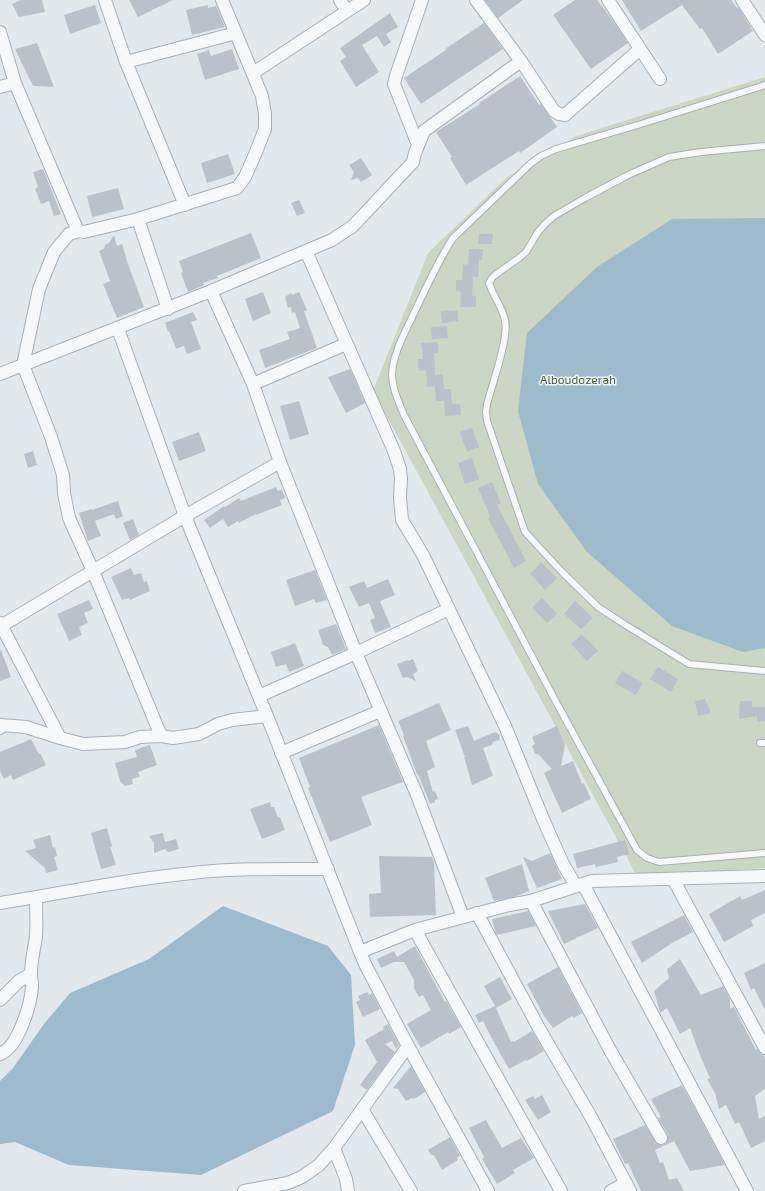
<!DOCTYPE html>
<style>
body{margin:0}
canvas{display:block;background:#e3e8ec}
</style>
<canvas width="765" height="1191"></canvas>
<script>
const context = document.querySelector('canvas').getContext('2d');
context.lineJoin = 'round';
function fillPath(path, color) {
  context.fillStyle = color;
  context.fill(path, 'evenodd');
}
function strokePath(path, color, width, dash) {
  context.strokeStyle = color;
  context.lineWidth = width;
  context.lineCap = dash ? 'butt' : 'round';
  context.setLineDash(dash || []);
  context.stroke(path);
}
function write(font, color, halo, rows, align = 'center') {
  context.font = font + ' "Exo 2",sans-serif';
  context.lineWidth = 3;
  context.setLineDash([]);
  context.textBaseline = 'middle';
  context.strokeStyle = halo;
  context.fillStyle = color;
  for (const [text, x, y, turn = 0] of rows) {
    context.save();
    context.translate(x, y);
    context.rotate((+turn || 0) * Math.PI / 180);
    context.textAlign = isNaN(turn) ? turn : align;
    if (halo) context.strokeText(text, 0, 0);
    context.fillText(text, 0, 0);
    context.restore();
  }
}
fillPath(new Path2D(`
 M765,77v791l-128,8 -264,-485 55,-138 78,-75 70,-42z`), '#cbd6c4');
fillPath(new Path2D(`
 M765,218v430l-22,4 -71,-26 -85,-74 -49,-68 -20,-73 9,-78 70,-66 75,-48z
 M223,906l105,40 23,29 4,70 -22,66 -132,64 -132,-10 -54,-23 -15,2v-63l13,-13 31,-44 26,-31 79,-34z`), '#9dbbcd');
fillPath(new Path2D(`
 M21,0h21l3,12 -26,5 -7,-13z
 M129,0h44l-35,17z
 M485,0h38l-25,18z
 M575,0h22l14,18 17,25 -37,26 -38,-54z
 M622,0h109l6,8 1,-1 15,24 -35,23 -16,-26 -2,1 -18,-24 -41,26z
 M95,5l6,18 -31,11 -6,-19z
 M208,5v3l8,-2 9,21 -33,8 -6,-25z
 M390,13l8,14 -12,7 5,8 -7,5 -7,-11 -15,9 17,27 -23,15 -16,-26 6,-4 -6,-9z
 M484,23l19,26 -82,55 -17,-26 42,-28 -1,-1z
 M37,43l17,44 -21,-1 -18,-37z
 M232,49l7,20 -34,11 -8,-26 12,-4 2,6z
 M520,76l19,29 2,-1 16,23 -37,26 -1,-2 -53,34 -16,-27 2,-1 -16,-25 44,-28 -1,-1z
 M228,154l7,20 -28,9 -6,-20z
 M361,158l11,17 -11,7 -3,-4 -7,2 3,-8 -5,-7z
 M43,169l18,45 -7,2 -5,-15 -8,3 -6,-15 3,-2 -5,-15z
 M118,188l6,21 -32,8 -5,-21z
 M299,200l6,13 -8,3 -6,-13z
 M251,233l10,25 -44,18 1,2 -15,5 1,2 -16,7 -7,-19 2,-1 -4,-11z
 M479,234h14l-1,10h-14z
 M114,235l3,11 5,-2 6,20 16,43 -27,11 -14,-34 7,-3 -11,-30 5,-2 1,-4 4,-2z
 M469,249h14l-1,11h-3l-1,17 -5,-1 -1,20h4v11h-16l1,-15 -5,-1v-11h6l1,-16 5,1z
 M263,292l8,21 -18,8 -8,-22z
 M299,292l8,18 -3,1 13,37 -52,20 -6,-18 31,-11 -3,-7 13,-4 -5,-16 -3,1 -1,-6 -3,1 -3,-11 6,-4 1,2z
 M458,310v11l-16,2 -1,-12z
 M193,312l4,8 -6,2 10,27 -14,5 -3,-8 -8,3 -7,-18 -1,1 -3,-9z
 M447,326l1,12 -16,1 -1,-12z
 M438,342v11h-4l1,22 8,-1 1,15h7l1,15h8l1,11 -16,1 -1,-15h-8l-1,-15 -8,1 -1,-17 -7,1 -1,-12h5l-2,-16z
 M350,369l15,34 -19,10 -18,-36z
 M299,401l10,33 -19,6 -10,-34z
 M472,428l7,19 -12,5 -7,-20z
 M199,432l7,19 -27,10 -7,-19z
 M33,451l4,14 -9,3 -4,-14z
 M472,458l7,21 -14,5 -7,-21z
 M492,482l9,21 -4,2 29,56 -12,7 -26,-50 2,-2 -12,-28z
 M276,487l2,4 4,-1 3,8 -5,2 2,5 -26,10v-1l-17,9 -1,-2 -10,6 -5,-8 -13,9 -6,-8 20,-14 1,1 14,-9 2,3z
 M118,501l5,15 -7,3 -2,-5 -19,7 6,15 -13,5 -9,-28 12,-4 1,1z
 M133,519l6,16 -9,5 -7,-17z
 M541,562l16,16 -12,12 -15,-16z
 M131,568l3,7 7,-2 3,9 3,-1 3,10 -20,9 -1,-2 -7,2 -11,-23z
 M315,570l12,30 -11,3 -2,-4 -19,7 -9,-26z
 M388,579l7,16 -15,6 11,26 -16,6 -5,-13 5,-2 -6,-15 -10,4 -10,-20 15,-6 3,7z
 M542,598l15,16 -10,9 -15,-16z
 M89,600l4,9 -9,4 4,10 -9,4 3,8 -13,6 -12,-27z
 M575,601l18,17 -12,11 -17,-15z
 M336,624l10,25 -14,6 -4,-8 -5,-2 -5,-15z
 M582,634l16,17 -11,10 -16,-17z
 M295,643l9,23 -15,6 -3,-8 -10,3 -5,-15z
 M0,650h1l10,27 -11,4z
 M413,659l5,12 -5,3 3,7 -9,-4 -4,1 -6,-14 11,-4v1z
 M658,667l20,12 -7,13 -21,-13z
 M622,671l21,12 -7,12 -21,-12z
 M705,699l6,14 -13,3 -3,-15z
 M740,701h12v6h13v14l-8,1v-6l-18,3z
 M439,703l12,27 -25,11 9,26 -8,4 6,21 2,-1 3,8 -3,1v2l-5,2 -12,-30h-1l-14,-38 1,-1 -6,-14z
 M379,725l24,57 -42,15 11,28 -42,17 -22,-54 2,-1 -11,-29z
 M468,726l6,15 21,-9 5,3 -1,5 -6,2 -1,3 -9,3 10,28 -21,9 -8,-28h1l-10,-27z
 M557,726l8,19 -4,21 12,-5 9,23 2,-1 7,16 -29,14 -18,-40 8,-4 -14,-15h-3l-3,-8 3,-2 -3,-7z
 M31,739l8,15 1,-1 6,12 -33,15 -2,-5 -7,4 -4,-8v-19z
 M150,745l7,20 -19,7 2,5 -8,2 1,5 -8,2 -5,-5 -5,-18 22,-6 -2,-7z
 M270,802l1,5h3l4,11 2,-1 5,13 -23,9 -12,-30z
 M107,828l5,18 -2,1 6,18 -15,4 -10,-36z
 M163,833l2,9 11,-3 3,10 -11,3 -3,-3 -11,4v-10l-5,-7z
 M50,835l3,13 2,-1 2,9 -3,1 4,13 -12,3 -1,-5 -20,-17 11,-3 -3,-8z
 M625,840l4,14 -12,3 1,5 -22,5 -1,-3 -18,4 -4,-14z
 M550,853l12,26 -25,9 -14,-31 9,4z
 M379,856l53,1 2,5 2,53 -66,2 -1,-23 12,-1z
 M522,864l7,27 -15,6 -20,4 -9,-23z
 M765,890v23l-14,7 2,6 -29,16 -15,-28 31,-18 2,4z
 M585,904l13,24 -34,16 -16,-33z
 M528,911l8,15 -39,9 -2,-4 -3,-12z
 M684,915l9,17 -21,11 -30,20 -11,-21z
 M415,946l30,56 1,-1 15,26 -12,7 -1,-2 -27,16 -14,-24 24,-14 -8,-15 -4,2 -5,-9v-8l-10,-18h-10l-13,6 -4,-9 17,-8 3,6z
 M680,959l21,36 22,-9 7,13v10l4,-2 22,43 1,-1 4,5 2,1 2,4v30l-10,7 4,23 6,-3v25l-14,7 -12,-26 -4,2 -9,-19 -7,4 -4,-16 -8,-14 3,-1 -9,-20 -11,-30 -10,6 -13,-26 -7,5v-1l-6,-21 15,-13 -2,-9z
 M765,963v47l-11,-22 -3,2 -7,-17z
 M558,967l24,46 -8,5 -2,-2 -19,12 -9,-12 -17,-32z
 M500,977l12,22 -16,9 -12,-22z
 M367,992l2,3 3,-2 8,16 -17,8 -7,-15 4,-2 -2,-4z
 M495,1006l16,36 2,-1 1,1 18,-11 12,20 -17,10 -1,-1 -17,9 -18,-32 -8,-16 -4,2 -4,-8z
 M388,1024l11,21 -3,4 -4,-8 -7,3 10,8 -28,38 -7,-5 17,-23 -12,-22 19,-11 -1,-2z
 M411,1066l14,26 -9,6 -3,1 -1,-1 -6,3 -8,-12 -5,-1z
 M682,1085l43,80 -35,6 -16,-30 -19,9 5,13 3,-1 6,18 8,-2 7,13h-43l-13,-28 -3,1 -12,-25 32,-14 12,19 4,1 4,-1 3,-6v-3l-10,-17 3,-1 -10,-18z
 M542,1095l9,17 -13,8 -13,-20 8,-4 2,3z
 M486,1120l16,28 19,-10 13,20 -21,12 2,3 -18,11 -15,-25 2,-2 -15,-29z
 M450,1137l10,19 -3,1 1,3 -16,10 -8,-15h-3l-3,-5z`), '#bac1ca');
const service = new Path2D(`
 M765,85l-124,39 -85,25 -15,7 -11,8 -77,74c-15,23 -26,48 -38,73 -9,20 -22,41 -23,63 0,15 7,28 12,41l151,285 82,150 10,8 12,4 106,-9
 M765,146l-64,6 -32,5 -41,18 -43,23 -31,18 -9,8 -7,8 -12,20 -7,6 -24,17 -3,3 -3,5c4,13 13,23 16,37 4,18 -13,65 -18,84l-1,8 1,9 38,111 38,41 35,34 26,17 65,40 76,7
 M760,743h5`);
const minor = new Path2D(`
 M105,0l21,62 59,143
 M340,0l7,11
 M476,0l45,61 33,50 5,3 6,1 75,-66
 M608,0l52,79
 M742,0l23,35
 M0,32l15,51 62,146 2,2 5,1 54,-13 99,-31 8,-11 11,-25 9,-23v-15l-3,-18 -40,-96
 M126,62l110,-29
 M253,73l111,-73
 M0,87l15,-4
 M418,145l-24,-61 2,-8 26,-76
 M138,219l30,90
 M79,231l-10,3 -15,18 -15,37 -16,76 28,72 12,38 1,18 5,25 24,53 68,165
 M306,251l88,200 6,18 1,10 -1,19 2,22 21,35 82,171 38,93 20,45 13,22
 M211,291l42,93 27,78 76,191 61,142 46,122
 M118,329l67,187 82,200 93,236
 M0,374l211,-83 121,-51 21,-14 60,-64 2,-9 9,-22 97,-70
 M253,384l93,-40
 M0,623l60,115
 M1,626l184,-110 95,-54
 M259,696l97,-43 93,-44
 M0,728l1,-3 25,2 34,11 23,6 42,-2 15,-5 21,-1 12,2 26,-4 19,-10 14,-4 35,-4
 M281,753l99,-42
 M673,879l92,169
 M583,884l164,307
 M531,901l79,149 51,88
 M0,903c64,-10 127,-24 192,-30 45,-5 90,-4 136,-4
 M477,913l63,117 51,87 39,74
 M415,930l146,261
 M0,1000l19,-19 12,-7
 M0,1054c18,-6 31,-50 32,-67 0,-5 -1,-9 -1,-13 0,-12 3,-25 5,-37 1,-13 0,-27 0,-40
 M362,1109l49,82
 M334,1148l12,31 2,12
 M244,1191l44,-8 14,-6 17,-12 15,-17 74,-102
 M488,1191l-80,-145 -42,-80 -6,-14 55,-22 94,-25 22,-4 61,-20 173,-5
 M611,1191l15,-8`);
strokePath(service, '#a8afb7', 8);
strokePath(minor, '#a8afb7', 14);
strokePath(service, '#f6f8fa', 6);
strokePath(minor, '#f6f8fa', 12);
write('12px', '#446136', '#f3f6f9', [
 ["Alboudozerah",578,380]
]);
</script>
